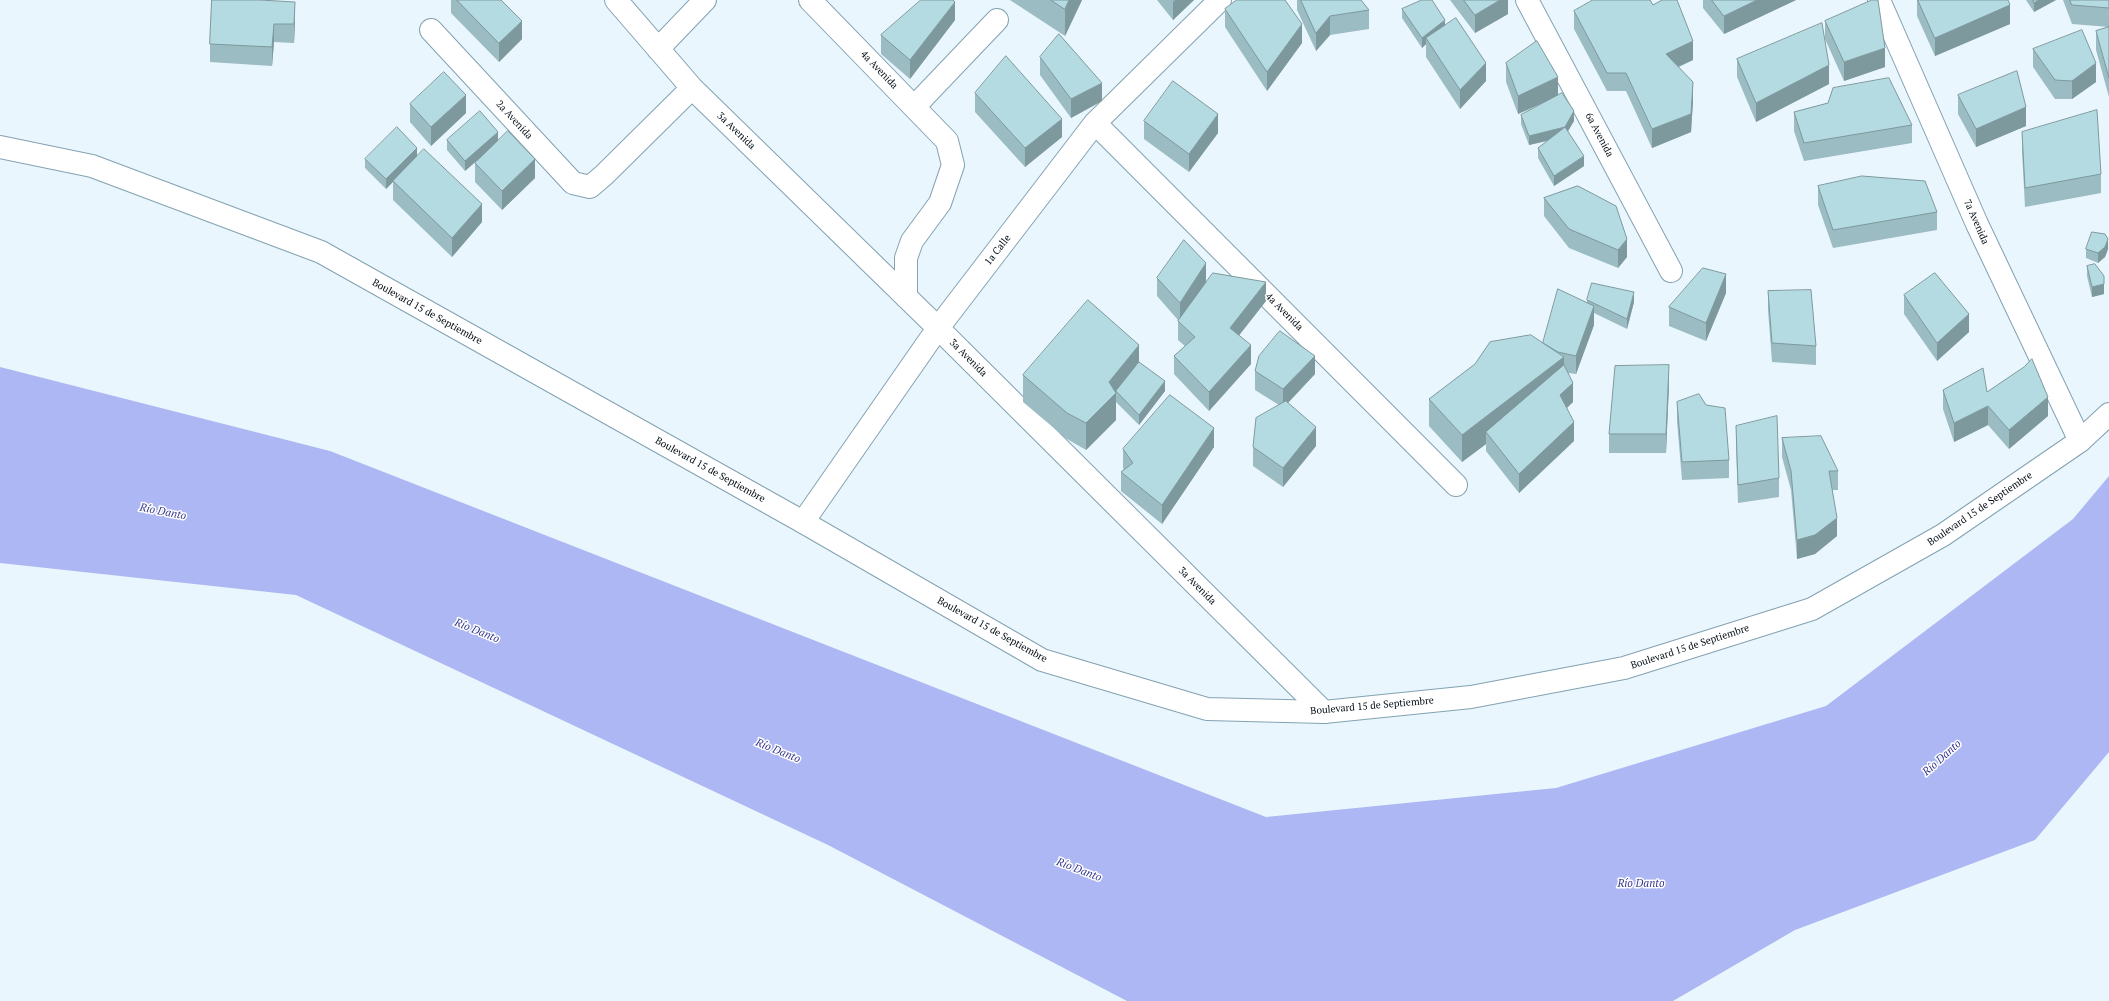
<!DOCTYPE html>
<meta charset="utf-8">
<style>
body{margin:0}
canvas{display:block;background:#e9f6fd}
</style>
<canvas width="2109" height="1001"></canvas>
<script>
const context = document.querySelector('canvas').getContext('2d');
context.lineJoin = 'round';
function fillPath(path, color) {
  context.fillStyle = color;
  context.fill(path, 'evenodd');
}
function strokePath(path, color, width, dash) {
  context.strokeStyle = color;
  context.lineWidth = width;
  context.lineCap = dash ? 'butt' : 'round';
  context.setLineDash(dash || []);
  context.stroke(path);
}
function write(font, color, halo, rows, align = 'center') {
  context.font = font + ' "PT Serif",serif';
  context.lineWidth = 3;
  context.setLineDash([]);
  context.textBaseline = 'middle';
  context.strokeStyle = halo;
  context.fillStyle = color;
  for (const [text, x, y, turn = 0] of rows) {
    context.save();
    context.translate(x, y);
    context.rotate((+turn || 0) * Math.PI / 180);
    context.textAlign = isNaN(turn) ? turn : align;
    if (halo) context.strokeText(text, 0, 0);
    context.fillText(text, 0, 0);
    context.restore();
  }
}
fillPath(new Path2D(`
 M0,367l330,84 936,366 290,-29 270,-82 247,-187 36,-43v276l-74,88 -240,90 -122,71h-546l-299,-156 -532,-250 -296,-32z`), '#adb7f3');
const street = new Path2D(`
 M616,0l76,88 246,240 386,384
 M810,0l137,141 6,24 -13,38 -28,38 -6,17v39
 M1527,0l144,271
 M1879,0l98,224 103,217
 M431,30l142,153 17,4 14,-12 88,-87
 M658,49l47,-49
 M914,107l83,-87
 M1095,123l361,362
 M803,522l135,-194 157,-205 125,-123`);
const secondary = new Path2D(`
 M0,147l92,19 229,86 482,270 239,138 165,49 117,3 147,-15 153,-29 188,-59 131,-74 137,-94 29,-27`);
strokePath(street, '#83a2b2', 24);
strokePath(secondary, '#83a2b2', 24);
strokePath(street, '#fff', 22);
strokePath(secondary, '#fff', 22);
fillPath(new Path2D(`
 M212,0l83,21 -1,22 -20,-1 -2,24 -62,-4v-18z
 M451,0h50l21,39 -23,23 -48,-49z
 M1010,0h72l-17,36z
 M1157,0h37l-21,20z
 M1297,0h64l8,10v19l-39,6 -14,16 -19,-41z
 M1450,0h58v14l-33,19z
 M1703,0h93l-72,34 -21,-26z
 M1917,0h91l2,24 -75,32 -18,-40z
 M2026,0h30l-22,12z
 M2063,0h46v97l-13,-47v-19l13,-4 -37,-3z
 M1653,5l40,55 -14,7 14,34 -2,31 -39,16 -26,-57h-19l-33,-62v-18z
 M1225,9l77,34 -35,48 -42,-64z
 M1402,9l43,16 41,56 -26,28 -34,-52v-13l-4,4 -20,-30z
 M955,20l-45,59 -29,-25v-19z
 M1825,21l60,46 -41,14 -19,-42z
 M2033,49l63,33 -24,17h-17l-22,-32z
 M1040,57l62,44 -31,17 -31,-43z
 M1737,59l92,25 -73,38 -19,-45z
 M1506,63l52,32 16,26 -6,10 16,35 -30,20 -16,-28v-10l10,-7 -19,4 -8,-21v-9l26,-14 -29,13 -12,-32z
 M975,93l87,44 -37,30 -50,-55z
 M1958,95l68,31 -50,21 -18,-33z
 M1828,103l84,22v18l-108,18 -10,-30v-19z
 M410,104l56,9 -35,33 -21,-24z
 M1144,121l74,12 -29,39 -45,-33z
 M2022,132l79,42v19l-76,14 -3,-56z
 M447,140h51l37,38 -33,32 -27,-28v-19l5,-5 -15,13 -18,-21z
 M417,156l65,66 -30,35 -59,-57v-18l-7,7 -21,-21v-9z
 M1578,186l49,71 -9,11 -49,-20 -25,-32v-18z
 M1818,186l119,26v18l-104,18 -15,-43z
 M2086,249h22l-3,8 -7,6 -12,-5z
 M2087,266l17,28 -12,3 -5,-21z
 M1157,278l49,4 60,19 -27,34 12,29 -42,47 -35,-37v-18l11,-10 -7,-6v-20l-21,-24z
 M1768,291l48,55v19l-44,-3 -4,-52z
 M1726,293l-20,48 -37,-15v-19z
 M1904,295l65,37 -32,29 -33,-47z
 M1587,300l47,2 -7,27 -33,-16v12l-18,49 -8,-1 5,29 -6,6 7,33 -55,52 -33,-42v-7l-24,18 -33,-36v-27l114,-57 44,-39z
 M1139,362l26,29 -26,34 -23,-23v18l-30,30 -19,-11 -44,-37v-27z
 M1255,371l60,3 -27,29 28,43 -33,41 -30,-21v-19l26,-42 -24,-15z
 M1669,384l-3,69h-57v-19z
 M1943,390l44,2 61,24 -39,33 -21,-24 -34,17 -11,-33z
 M1677,402l52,58v18l-47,2 -5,-59z
 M1736,426l43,52v19l-41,6 -2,-58z
 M1782,438l56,33v19h-6l5,46 -22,18 -18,5 -6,-69 -9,-33z
 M1214,447l-52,77 -41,-33v-19l3,-3 -1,-1v-19z`), '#9bbcc2');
fillPath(new Path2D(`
 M1069,0h13l-17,36v-27z
 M1175,0h19l-21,20v-18z
 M1500,0h8v14l-33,19v-18z
 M1757,0h39l-72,34v-18z
 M2039,0h17l-22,12v-9z
 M295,2v19l-1,22v-19z
 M955,2v18l-45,59v-19z
 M2010,5v19l-75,32v-18z
 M1330,16v19l-14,16v-18z
 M1445,20v10l-19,8v6l-4,4v-10z
 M522,21v18l-23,23v-19z
 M274,24v18l-2,24v-19z
 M1302,24v19l-35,48v-19z
 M1693,41v19l-27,12v-18z
 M1885,48v19l-41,14v-19z
 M1486,63v18l-26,28v-19z
 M2096,63v19l-24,17v-18z
 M1829,65v19l-73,38v-19z
 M1558,77v19l-40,18v-18z
 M1693,82v19l-2,31 -39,16v-19z
 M1102,83v18l-31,17v-19z
 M466,95v18l-35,33v-19z
 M2026,107v19l-50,21v-18z
 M1574,111v10l-9,15v-9z
 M1218,114v19l-29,39v-18z
 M1062,119v18l-37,30v-19z
 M1565,127v9l-36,9v-9z
 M498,132v10l-33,29v-10z
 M417,148v9l-31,32v-10z
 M1584,156v10l-30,20v-10z
 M535,159v19l-33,32v-19z
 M482,204v18l-30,35v-19z
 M1627,239v18l-9,11v-18z
 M2108,239v10l-3,8 -7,6v-10z
 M1206,263v19l-26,40v-19z
 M1726,274v19l-20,48v-18z
 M2104,276v18l-12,3v-10z
 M1266,282v19l-36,46v-19z
 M1634,292v10l-7,27v-10z
 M1594,306v19l-18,49v-18z
 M1969,314v18l-32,29v-18z
 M1139,345v27l-23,19v29l-30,30v-27l23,-41z
 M1251,345v19l-42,47v-19z
 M1315,356v18l-32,34v-19z
 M1564,357v27l-78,48v12l-24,18v-27z
 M1669,365v19l-3,69v-19z
 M1165,381v10l-26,34v-10z
 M1573,383v19l-13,12v-19z
 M2048,397v19l-39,33v-19z
 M1988,406v19l-34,17v-19z
 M1574,422v19l-55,52v-19z
 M1316,427v19l-33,41v-19z
 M1214,428v19l-52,77v-19z
 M1837,518v18l-22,18 -18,5v-19z`), '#7e999e');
const building = new Path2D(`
 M212,0h48l35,2 -1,22h-20l-2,23 -62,-3z
 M457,0h44l21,21 -23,22z
 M921,0h32l2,2 -45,58 -29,-25z
 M1051,0h18l-4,9z
 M1237,0h48l17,24 -35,48 -42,-63z
 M1301,0h60l8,10 -39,6 -14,17z
 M1422,0h10l13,20 -23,18 -20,-29z
 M1464,0h36l-25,15z
 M1593,0h57l3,5 9,-5h15l16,41 -27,13 27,28 -2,32 -39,15 -26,-56h-19l-33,-62z
 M1712,0h45l-33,16z
 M1872,0h6l7,48 -41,14 -19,-41z
 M1918,0h90l2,5 -75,33z
 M2033,0h6l-5,3z
 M2070,0h39v8l-37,-3z
 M1456,18l30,45 -26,27 -34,-52z
 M1822,23l7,42 -73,38 -19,-44z
 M2109,27v51l-13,-47z
 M2082,30l14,33 -24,18 -17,-1 -22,-31z
 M1059,34l43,49 -31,16 -31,-42z
 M1537,41l21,36 -40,19 -12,-33z
 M1006,56l56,63 -37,29 -50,-55z
 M2017,71l9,36 -50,22 -18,-34z
 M444,72l22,23 -35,32 -21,-23z
 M1889,78l23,47 -108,18 -10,-31 34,-9 5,-15z
 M1173,81l45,33 -29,40 -45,-33z
 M1562,93l12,18 -9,16 19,29 -30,20 -16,-28 27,-21 -36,9 -8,-21z
 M2097,110l4,64 -76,14 -3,-56z
 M480,111l18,21 -33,29 -18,-21z
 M397,127l20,21 -31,31 -21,-20z
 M508,131l27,28 -33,32 -27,-28z
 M424,149l58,55 -30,34 -59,-57z
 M1862,176l63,5 12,31 -104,18 -15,-44z
 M1578,186l38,20 11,33 -9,11 -49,-21 -25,-31z
 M2092,232l13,2 3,5 -3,8 -7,6 -12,-4z
 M1184,240l22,23 -26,40 -23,-25z
 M2095,264l9,12v8l-12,3 -5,-21z
 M1703,268l23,6 -20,49 -37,-16z
 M1213,273l53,9 -36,46 21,17 -42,47 -35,-36 21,-19 -17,-16z
 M1935,273l34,41 -32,29 -33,-48z
 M1592,283l42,9 -7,27 -40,-19z
 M1558,289l36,17 -18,50 -18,-4 -15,-9z
 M1811,290l5,56 -44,-3 -4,-52z
 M1088,300l51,45 -30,37 7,11 -30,30 -19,-10 -44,-38z
 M1280,331l35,25 -32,33 -28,-18 4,-15z
 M1531,335l33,22 -102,78 -33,-36 46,-35 15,-22z
 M2032,359l16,38 -39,33 -21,-24 -34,17 -11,-33 40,-22 4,24 37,-25z
 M1139,362l26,19 -26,34 -23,-24z
 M1564,365l9,18 -13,12 14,27 -55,52 -33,-42z
 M1669,365l-3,69h-57l6,-68z
 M1699,394l7,11 19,3 4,52 -47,2 -5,-60z
 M1170,395l44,33 -52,77 -41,-33 12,-9 -10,-14z
 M1286,401l30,26 -33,41 -30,-21 3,-29z
 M1777,416l2,62 -41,7 -2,-59z
 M1821,436l17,35h-9l8,47 -22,17 -18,5 -6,-69 -9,-33z`);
fillPath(building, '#b4dbe1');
strokePath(building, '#7e999e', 1);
write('10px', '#040e14', '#fff', [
 ["4a Avenida",879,70,46],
 ["2a Avenida",514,120,47],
 ["3a Avenida",736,131,44],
 ["6a Avenida",1599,135,62],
 ["7a Avenida",1976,222,66],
 ["1a Calle",998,250,-52],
 ["Boulevard 15 de Septiembre",427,312,29],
 ["4a Avenida",1284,312,45],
 ["3a Avenida",968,358,45],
 ["Boulevard 15 de Septiembre",710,470,29],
 ["Boulevard 15 de Septiembre",1980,509,-34],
 ["3a Avenida",1197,586,45],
 ["Boulevard 15 de Septiembre",992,630,29],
 ["Boulevard 15 de Septiembre",1690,647,-18],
 ["Boulevard 15 de Septiembre",1372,706,-5]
]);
write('italic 11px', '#35378c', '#fff', [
 ["Río Danto",163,512,11],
 ["Río Danto",477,631,22],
 ["Río Danto",778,751,22],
 ["Río Danto",1942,758,-42],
 ["Río Danto",1079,870,21],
 ["Río Danto",1641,884]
]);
</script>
